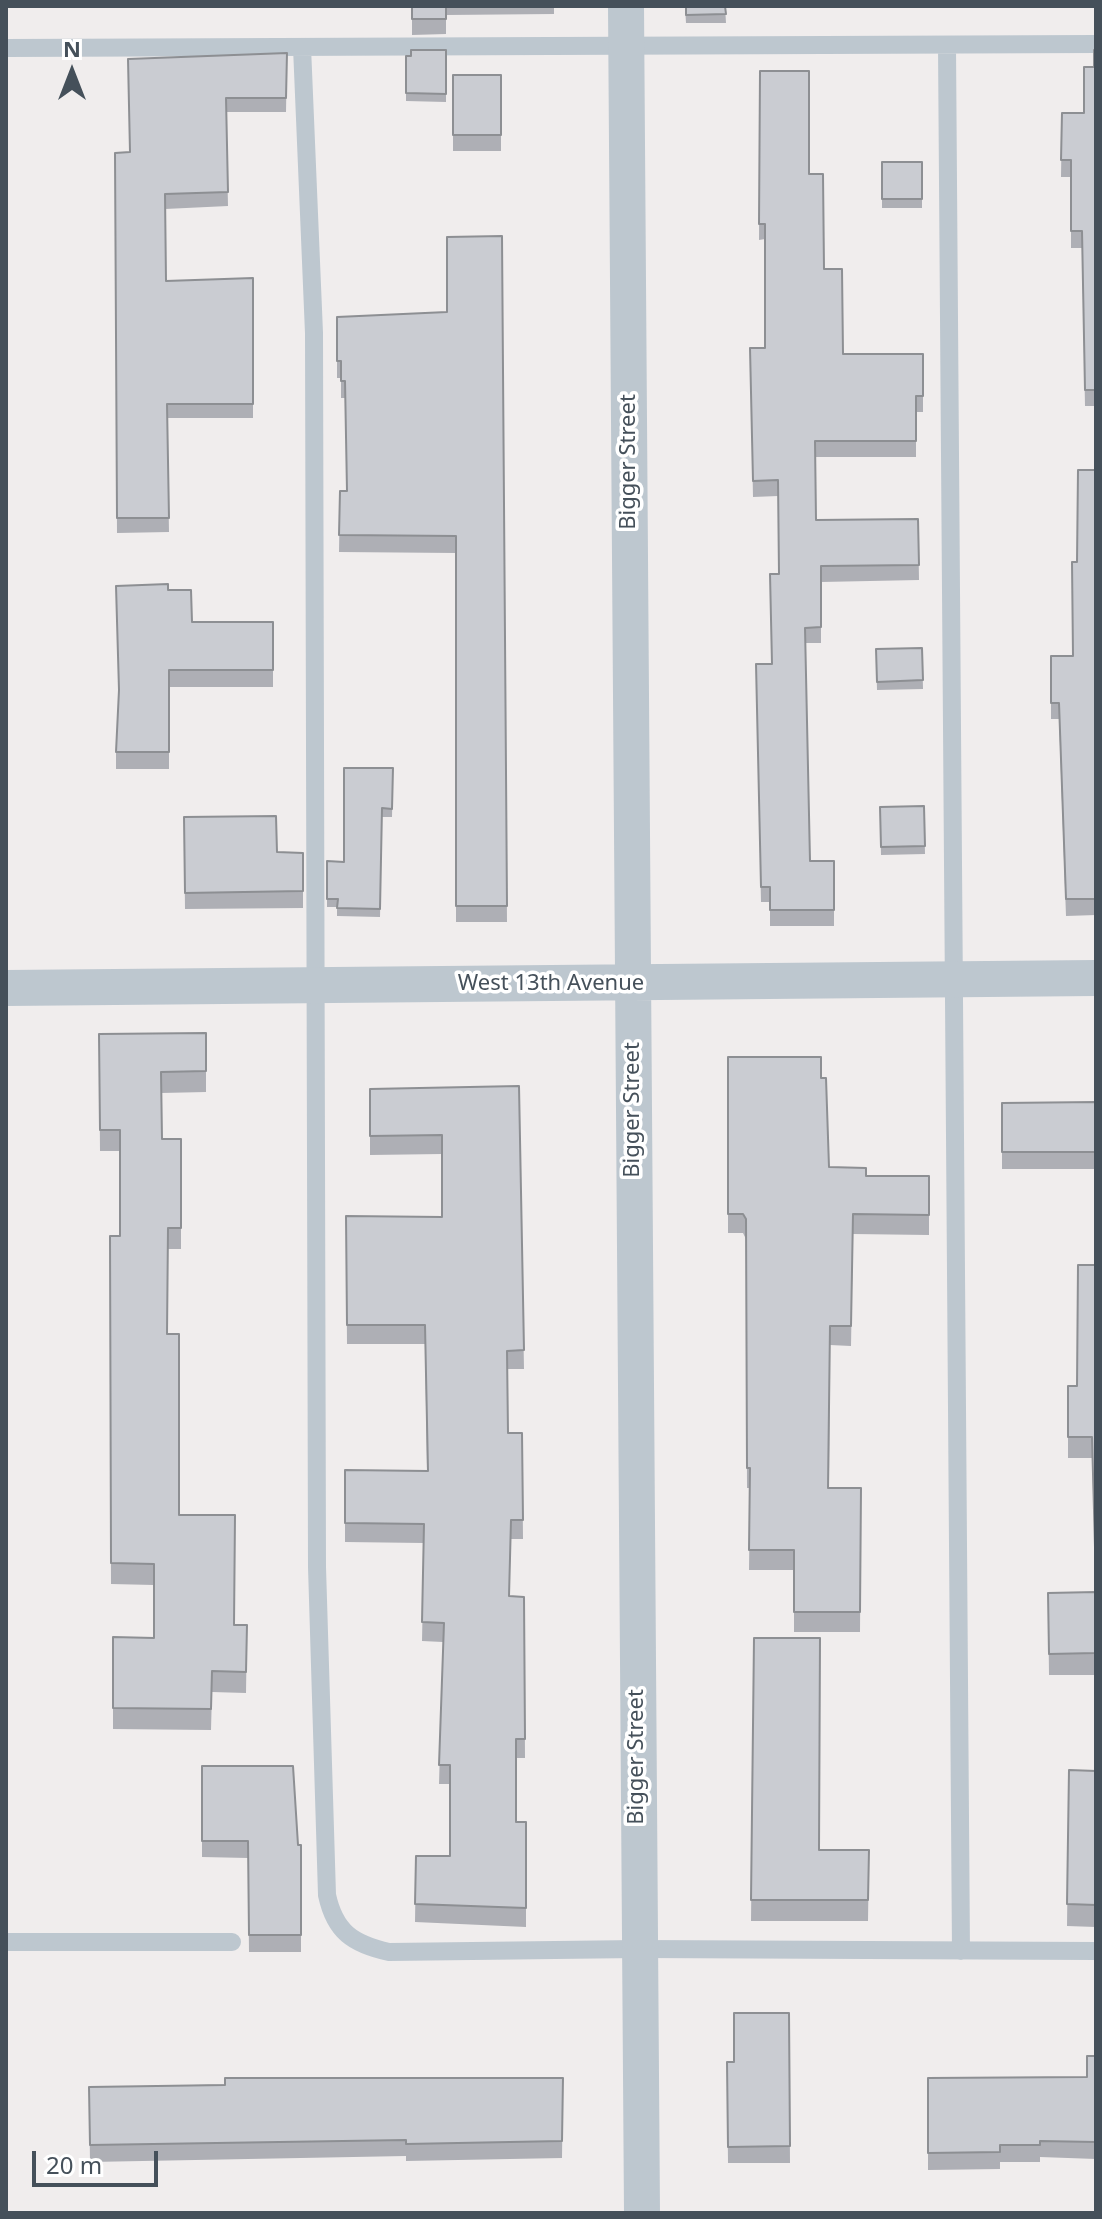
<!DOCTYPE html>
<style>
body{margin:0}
#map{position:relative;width:1102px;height:2219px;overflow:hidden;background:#f0eded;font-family:"Noto Sans",sans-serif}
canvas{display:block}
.frame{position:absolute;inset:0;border:8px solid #45505a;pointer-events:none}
.north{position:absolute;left:32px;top:32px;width:80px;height:80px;-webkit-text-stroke:6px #fff;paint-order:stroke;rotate:0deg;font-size:22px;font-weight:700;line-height:32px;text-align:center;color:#45505a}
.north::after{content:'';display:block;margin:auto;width:28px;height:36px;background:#45505a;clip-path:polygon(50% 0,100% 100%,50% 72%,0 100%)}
.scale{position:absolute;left:32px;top:2151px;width:126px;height:36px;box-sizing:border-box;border:4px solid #45505a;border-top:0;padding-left:10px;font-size:24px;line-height:28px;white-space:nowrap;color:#45505a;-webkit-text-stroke:6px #fff;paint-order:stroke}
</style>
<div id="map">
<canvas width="1102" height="2219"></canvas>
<div class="frame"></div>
<div class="north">N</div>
<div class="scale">20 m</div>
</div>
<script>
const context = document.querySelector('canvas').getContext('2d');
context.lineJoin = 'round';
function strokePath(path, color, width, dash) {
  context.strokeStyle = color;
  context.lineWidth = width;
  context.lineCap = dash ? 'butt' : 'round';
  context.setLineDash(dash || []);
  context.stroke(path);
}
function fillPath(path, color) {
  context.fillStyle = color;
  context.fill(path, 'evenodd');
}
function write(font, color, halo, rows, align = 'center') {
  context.font = font + ' "Noto Sans",sans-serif';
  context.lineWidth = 7;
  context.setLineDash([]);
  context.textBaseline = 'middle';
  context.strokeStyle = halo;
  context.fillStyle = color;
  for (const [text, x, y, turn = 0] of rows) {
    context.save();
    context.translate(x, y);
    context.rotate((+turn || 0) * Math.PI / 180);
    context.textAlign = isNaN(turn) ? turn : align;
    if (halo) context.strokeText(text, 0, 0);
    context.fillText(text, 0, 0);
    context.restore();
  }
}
strokePath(new Path2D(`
 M947,46l14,1905
 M302,47l12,286 3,1234 10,328c8,37 26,49 62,57l249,-3 458,2
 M6,48l1090,-4
 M6,1942h226`), '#bdc7cf', 18);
strokePath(new Path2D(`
 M626,6l16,2207
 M6,988l1090,-10`), '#bdc7cf', 36);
fillPath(new Path2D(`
 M412,6h142v8l-108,1v19l-34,1z
 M685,6h40l1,17h-40z
 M446,50v52l-40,-1v-45z
 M1096,50v356h-11l-3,-158h-11v-71h-10l1,-64h22l10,-46z
 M287,53l-1,59h-60l2,94 -63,3 1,72 87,-3v140h-86l2,114 -52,1 -2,-380 15,-1z
 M760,71l49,103 15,95 19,85h80v58h-7v45h-101l1,63 102,-1 1,61 -98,2v61h-16l5,218h24v65h-64v-24h-9l-5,-238h16l7,-90 -1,-78 -25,1 -3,-149h15v-109l-6,1z
 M453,75h48v76h-48z
 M882,162h40v46h-40z
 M502,236l5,686h-51v-369l-117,-1 1,-61h7l-2,-93h-4v-20h-4v-61l110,-5z
 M1096,470v445l-30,1 -7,-197h-8v-63h22l4,-94z
 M168,590l24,32h81v65h-104v82h-53v-17z
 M922,648l1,41 -46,1 -1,-41z
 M393,768l-1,49h-10l-2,100 -43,-1v-9h-10v-46l17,1z
 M924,806l1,48 -44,1 -1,-48z
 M184,817l93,35 26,1v55l-118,1z
 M206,1033v59l-45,1 1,46h19v110h-13l-1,85 12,181 55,110h13l-1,68 -34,-1 -1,38 -98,-1v-92l41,1v-53l-43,-1 -1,-348h10v-85h-20l-1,-117z
 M728,1057l93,21 8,89 37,9h63v59l-76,-1 -2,112 -21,-1 -1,143h32l-1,144h-66v-62h-45l1,-82h-3l-1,-249 -3,-6h-15z
 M519,1086l5,283h-17l1,64h14l1,106h-12l-2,57 15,1 1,161h-9v64h10v105l-111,-5 1,-66h34v-72h-11l4,-142 -21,-1 2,-98 -79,-1v-72l82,1 -2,-127h-78l-1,-128 96,1v-63l-72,1v-66z
 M1096,1102v67h-94v-66z
 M1096,1265v410h-47l-1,-82 48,-1 -4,-134h-24v-72h9z
 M754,1638l66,212h49l-1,71h-117z
 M202,1766l96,79h3v107h-52l-1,-94 -46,-1z
 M1069,1770l27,1v156l-29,-1z
 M789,2013l1,150h-62l-1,-101h7z
 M1096,2056v103l-56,-2v5h-40v7l-72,1v-92l159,-1z
 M563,2078l-1,80 -156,3v-5l-316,6 -1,-75z`), '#aeafb5');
const building = new Path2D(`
 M412,6h34v13h-34z
 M686,6h39l1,8 -40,1z
 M411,50h35v44l-40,-1v-37h5z
 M1094,50h2v340h-11l-3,-159h-11v-71h-10l1,-47h22v-46h10z
 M287,53l-1,45h-60l2,94 -63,2 1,87 87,-3v126h-86l2,114h-52l-2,-365 15,-1 -2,-93z
 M760,71h49v103h14l1,95h18l1,85h80v42h-7v45h-101l1,79 102,-1 1,46 -98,1v61l-16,1 5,233h24v49h-64v-23h-9l-5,-223h16l-2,-90h9l-1,-94 -25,1 -3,-133h15v-124h-6z
 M453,75h48v60h-48z
 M882,162h40v37h-40z
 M502,236l5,670h-51v-370l-117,-1 1,-44h7l-2,-110h-4v-20h-4v-44l110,-5v-75z
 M1078,470h18v429h-30l-7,-196h-8v-47h22l-1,-94h5z
 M168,584v6h23l1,32h81v48h-104v82h-53l3,-62 -3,-104z
 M922,648l1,32 -46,2 -1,-33z
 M344,768h49l-1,41 -10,-1 -2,101 -43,-1 1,-9h-11v-38l17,1z
 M924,806l1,40 -44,1 -1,-40z
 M276,816l1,36 26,1v38l-118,2 -1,-76z
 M206,1033v38l-45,1 1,67h19v89h-13l-1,106h12v181h56l-1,110h13l-1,47 -34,-1 -1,38 -98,-1v-71l41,1v-74l-43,-1 -1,-327h10v-106h-20l-1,-96z
 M728,1057h93v21h5l3,89 37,1v8h63v39l-76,-1 -2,112h-21l-2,162h33l-1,124h-66v-62h-45l1,-82h-3l-1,-249 -3,-5h-15z
 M519,1086l5,264 -17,1 1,82h14l1,87h-12l-2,76 15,1 1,142h-9v83h10v86l-111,-4 1,-48h34v-91h-11l5,-142 -22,-1 2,-98 -79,-1v-53l83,1 -3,-146h-78l-1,-109 96,1v-82l-72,1v-47z
 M1096,1102v50h-94v-49z
 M1078,1265h18v319l-4,-147h-24v-51h9z
 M1096,1592v61l-47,1 -1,-61z
 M754,1638h66l-1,212h50l-1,50h-117z
 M202,1766h91l5,79h3v90h-52l-1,-94h-46z
 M1069,1770l27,1v134l-29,-1z
 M734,2013h55l1,133 -62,1 -1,-85h7z
 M1087,2056h9v86l-56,-1v4h-40v7l-72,1v-75l159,-1z
 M225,2078h338l-1,63 -156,3v-4l-316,5 -1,-58 136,-2z`);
fillPath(building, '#caccd2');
strokePath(building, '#8d8f93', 2);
write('22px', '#45505a', '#fff', [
 ["Bigger Street",629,462,-90],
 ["West 13th Avenue",551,984],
 ["Bigger Street",633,1110,-90],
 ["Bigger Street",637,1757,-90]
]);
</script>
